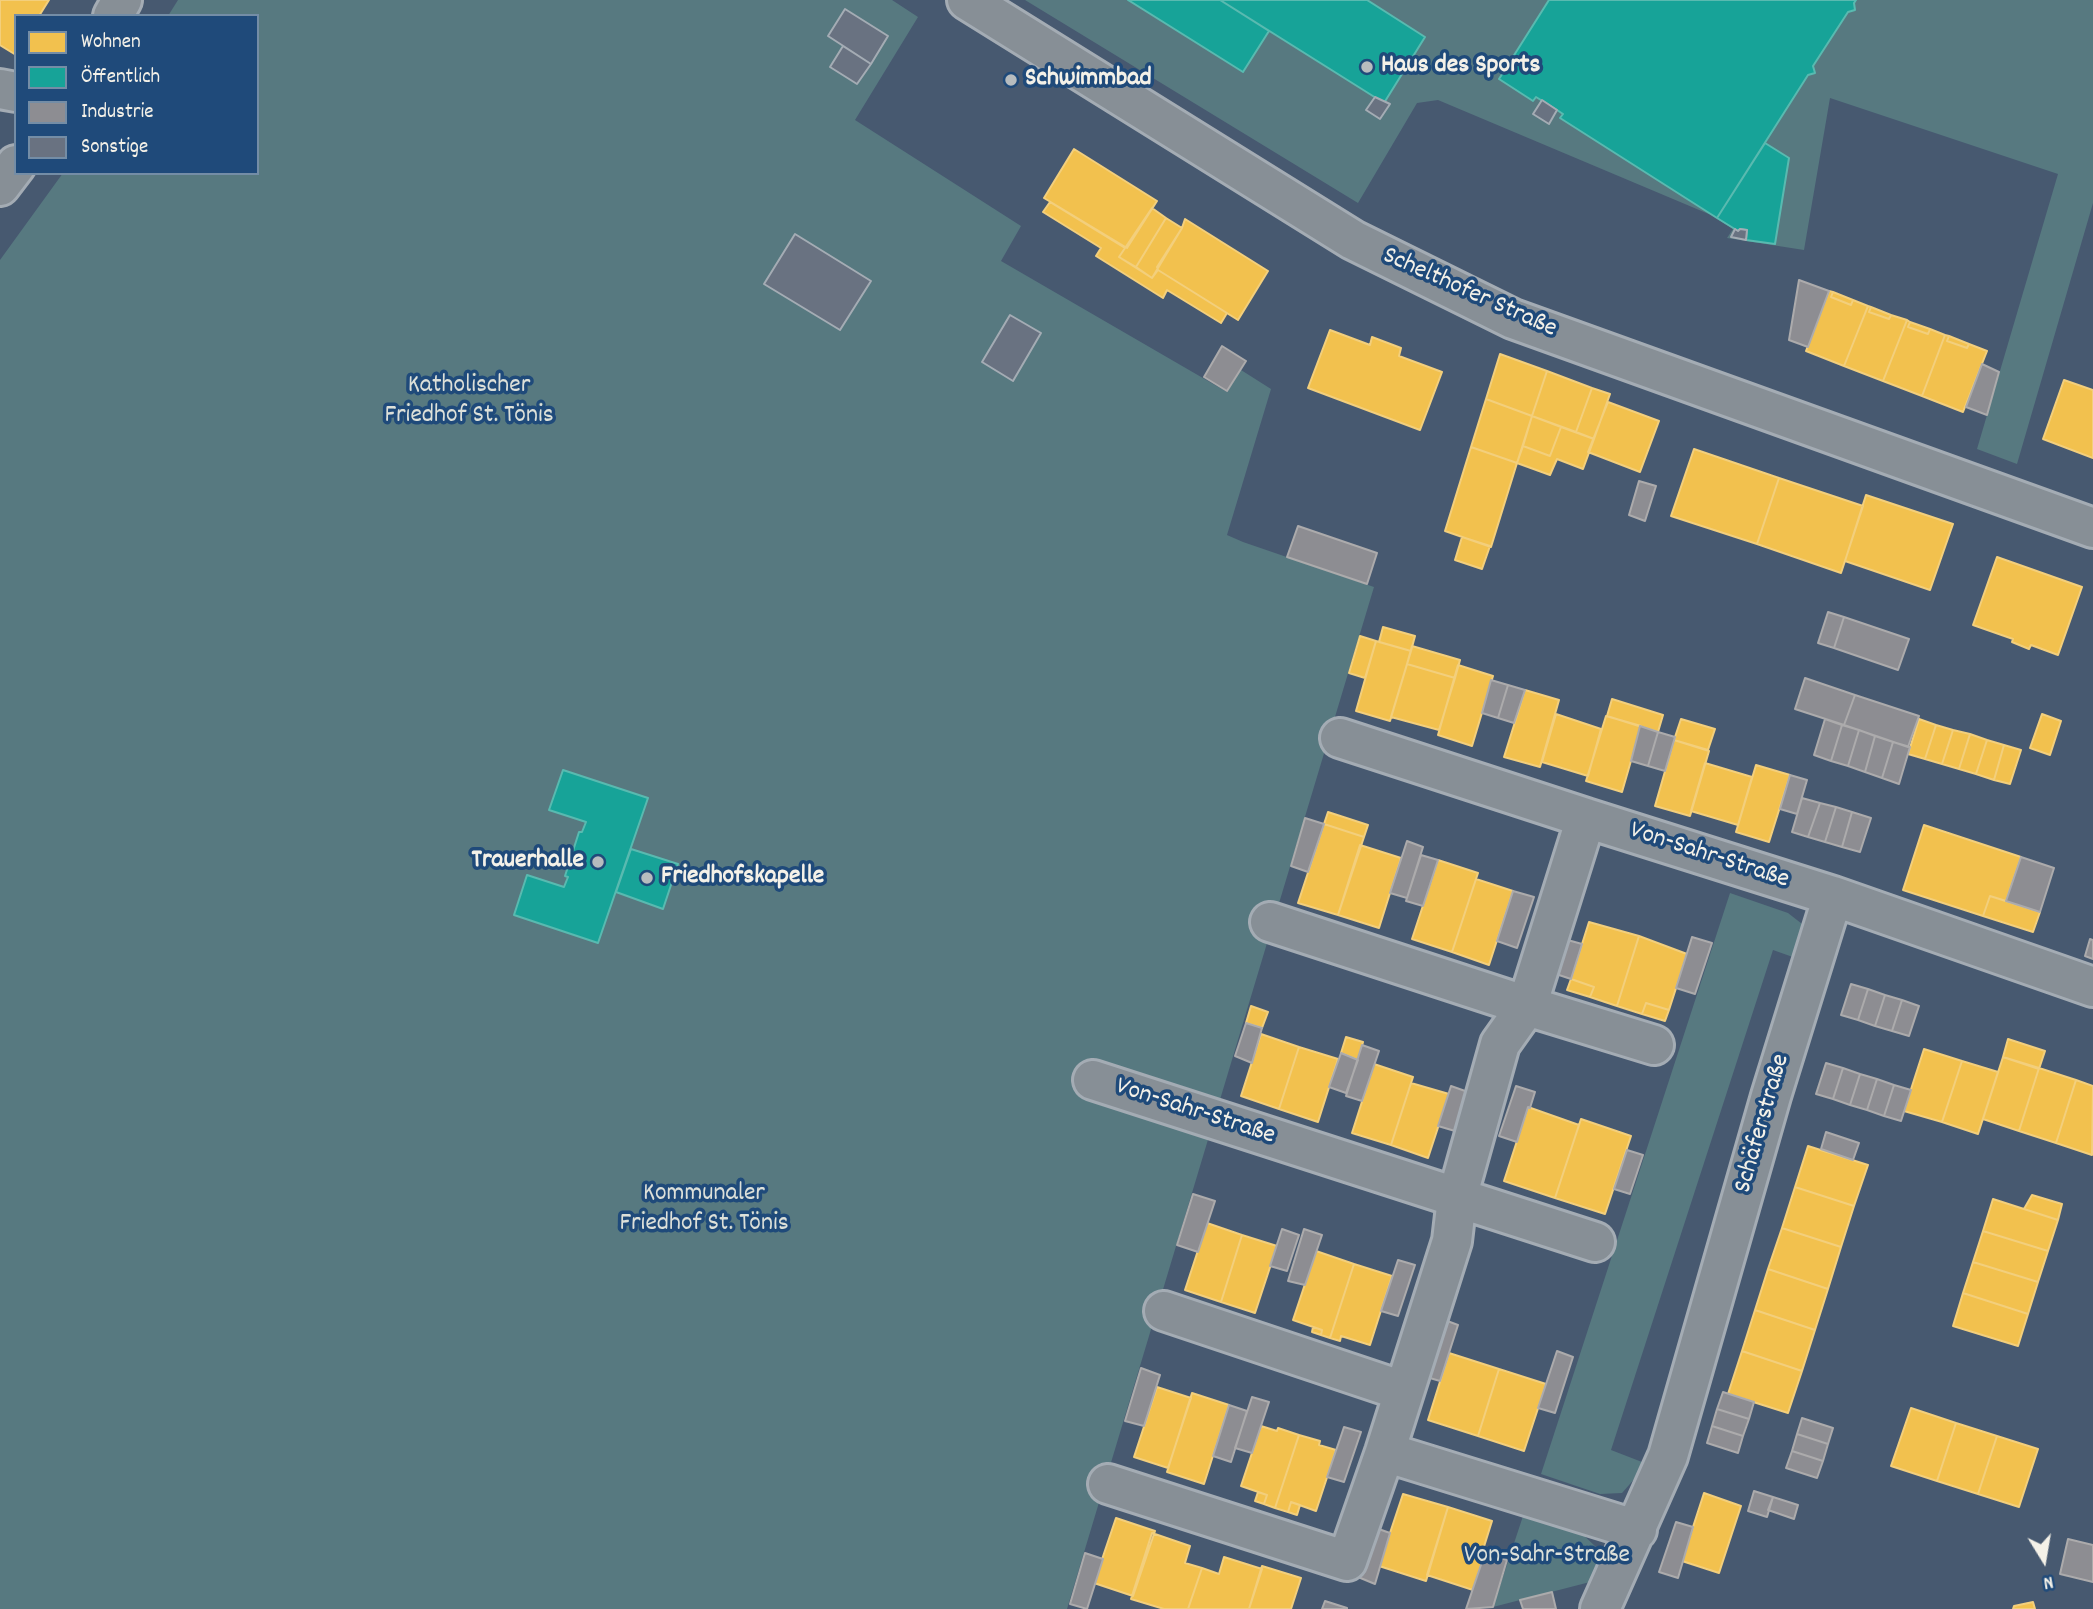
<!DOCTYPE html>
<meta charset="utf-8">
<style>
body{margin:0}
#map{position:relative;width:2093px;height:1609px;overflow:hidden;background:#475970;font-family:Dekko,sans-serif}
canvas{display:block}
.legend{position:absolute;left:14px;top:14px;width:245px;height:161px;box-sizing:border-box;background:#1f4a7a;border:2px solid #748da6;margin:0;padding:9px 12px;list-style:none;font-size:21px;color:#f4f1e8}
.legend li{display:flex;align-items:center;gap:14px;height:35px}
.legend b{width:35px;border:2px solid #748da6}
.north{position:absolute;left:2009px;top:1525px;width:70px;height:70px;-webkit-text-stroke:5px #1f4a7a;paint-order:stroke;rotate:169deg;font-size:19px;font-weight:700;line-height:28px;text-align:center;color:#f4f1e8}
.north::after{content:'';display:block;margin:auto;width:24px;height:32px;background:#f4f1e8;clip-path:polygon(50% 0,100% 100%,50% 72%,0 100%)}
</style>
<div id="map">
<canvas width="2093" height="1609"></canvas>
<ul class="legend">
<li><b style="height:19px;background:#f2c14e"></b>Wohnen</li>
<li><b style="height:19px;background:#17a398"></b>Öffentlich</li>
<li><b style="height:19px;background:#8d8d92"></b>Industrie</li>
<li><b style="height:19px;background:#697281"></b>Sonstige</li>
</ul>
<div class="north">N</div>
</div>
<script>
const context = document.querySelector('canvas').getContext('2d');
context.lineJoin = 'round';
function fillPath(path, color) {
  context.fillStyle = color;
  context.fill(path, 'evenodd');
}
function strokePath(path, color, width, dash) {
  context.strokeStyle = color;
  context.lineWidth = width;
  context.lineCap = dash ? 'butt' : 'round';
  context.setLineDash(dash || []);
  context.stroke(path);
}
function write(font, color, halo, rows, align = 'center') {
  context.font = font + ' Dekko,sans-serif';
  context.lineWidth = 7;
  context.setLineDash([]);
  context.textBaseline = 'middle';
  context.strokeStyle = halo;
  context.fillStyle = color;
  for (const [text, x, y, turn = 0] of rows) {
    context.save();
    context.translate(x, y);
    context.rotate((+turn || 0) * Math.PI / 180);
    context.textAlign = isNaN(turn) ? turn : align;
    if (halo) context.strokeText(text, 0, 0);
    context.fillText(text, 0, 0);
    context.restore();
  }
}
fillPath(new Path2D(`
 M178,0h714l26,17 -63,103 166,106 -20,35 226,131 14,-22 30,19 -44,146 16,7 131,45 -307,1022h-1067v-1349l63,-87h194v-157h-89z
 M1025,0h1068v203l-76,261 -40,-15 81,-275 -228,-76 -26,152 -77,-12 6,-9 -22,-14 -273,-115 -21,3 -59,100z
 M1730,893l58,20 18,14 -2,34 -31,-11 -162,500 31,12 -5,14 -15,17 -22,1 -59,-20z
 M1524,1513l54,17 18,17 3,19 -9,16 -97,25z`), '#577980');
const homes = new Path2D(`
 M0,0h49l-10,16h-23v39l-16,-10z
 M1074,149l83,52 -30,47 -83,-50z
 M1050,202l75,46 -6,9 33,21 6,-8 69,43 -6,10 -54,-33 -4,8 -67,-42 5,-8 -58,-36z
 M1152,208l14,10 -30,49 -17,-10z
 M1166,218l16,10 -30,50 -16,-11z
 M1185,219l83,52 -30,49 -80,-50 -1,-3 25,-39z
 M1829,291l4,1 -2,5 20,8 2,-5 15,6 -24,60 -38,-15z
 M1833,292l20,8 -2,5 -20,-8z
 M1868,306l3,1 -2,5 20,7 2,-4 16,5 -24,61 -39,-15z
 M1871,307l20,8 -2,4 -20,-7z
 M1907,320l3,2 -2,5 20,7 2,-5 15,6 -23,61 -39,-15z
 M1910,322l20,7 -2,5 -20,-7z
 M1330,330l40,15 2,-8 29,11 -2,8 43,16 -22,58 -112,-42z
 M1945,335l4,1 -2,5 20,7 2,-4 18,7 -24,61 -41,-16z
 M1949,336l20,8 -2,4 -20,-7z
 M1500,354l47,17 -15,45 -46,-17z
 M1547,371l45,17 -16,44 -44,-16z
 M2064,380l29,10v68l-50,-19z
 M1592,388l18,6 -16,45 -18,-7z
 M1486,399l46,17 -15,47 -46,-16z
 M1608,402l51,19 -19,51 -52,-20z
 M1532,416l29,11 -11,29 -27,-10z
 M1561,427l33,12 -11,30 -26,-10 -7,16 -33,-12 6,-17 27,10z
 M1471,447l46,16 -26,84 -46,-16z
 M1694,449l85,29 -22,66 -86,-28z
 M1779,478l84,28 -22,67 -84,-29z
 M1866,495l87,29 -23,66 -85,-29z
 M1462,537l28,9 -8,23 -27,-9z
 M1997,557l85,30 -24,68 -27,-10 -2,4 -17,-7 1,-3 -40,-14z
 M1383,627l32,9 -4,15 -32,-9z
 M1360,636l16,5 -11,37 -16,-5z
 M1376,641l35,10 -21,70 -34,-10z
 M1412,646l48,14 -5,18 -48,-14z
 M1407,664l48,14 -16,52 -48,-13z
 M1458,665l35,11 -21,70 -34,-11z
 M1525,690l34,10 -19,67 -36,-10z
 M1612,699l51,16 -5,17 -51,-16z
 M1556,714l45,15 -13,47 -46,-14z
 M2042,714l19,7 -11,34 -20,-7z
 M1606,716l35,10 -19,66 -36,-11z
 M1681,719l34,10 -7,21 -34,-10z
 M1919,719l17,6 -11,34 -17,-5z
 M1936,725l17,5 -11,34 -17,-5z
 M1953,730l17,4 -11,35 -17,-5z
 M1970,734l17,6 -11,34 -17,-5z
 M1674,740l35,11 -19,65 -35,-10z
 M1987,740l17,5 -10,35 -18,-6z
 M2004,745l17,5 -11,34 -16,-4z
 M1705,763l47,14 -14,48 -47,-14z
 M1756,765l34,10 -21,67 -33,-10z
 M1328,812l40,13 -4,12 -40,-13z
 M1324,824l40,13 -26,78 -40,-12z
 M1924,825l97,32 -15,44 -16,-5 -7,20 -80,-26z
 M1360,845l41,13 -22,70 -41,-13z
 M1438,860l40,13 -26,79 -40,-13z
 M1476,879l37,12 -24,74 -37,-13z
 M1990,896l50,16 -7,20 -50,-16z
 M1589,922l50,14 -22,70 -27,-9 4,-10 -23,-8z
 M1639,936l48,18 -18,56 -23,-7 -4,11 -25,-8z
 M1571,979l23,8 -4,10 -23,-7z
 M1646,1003l23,7 -4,11 -23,-7z
 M1251,1006l17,6 -6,16 -16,-5z
 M1261,1034l38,13 -20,62 -38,-13z
 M1346,1037l17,5 -5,18 -17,-7z
 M2008,1039l37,12 -6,18 -36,-12z
 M1299,1047l39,12 -20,63 -39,-13z
 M1924,1049l38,12 -20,61 -38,-11z
 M2003,1057l36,11 -20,63 -36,-12z
 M1962,1061l36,11 -20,62 -36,-12z
 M1374,1064l39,13 -22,68 -39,-12z
 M2039,1068l37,12 -20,63 -37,-12z
 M2076,1080l17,6 -1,69 -36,-12z
 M1411,1083l38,11 -21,64 -37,-13z
 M1528,1107l51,18 -24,73 -51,-17z
 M1581,1119l50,17 -26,78 -50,-16z
 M1808,1146l60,19 -14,41 -59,-19z
 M1795,1187l59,19 -13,41 -59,-19z
 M2032,1195l30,9 -4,16 -34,-11z
 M1993,1199l65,21 -10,31 -65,-20z
 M1207,1223l35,12 -21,67 -36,-12z
 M1782,1228l59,19 -13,42 -60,-20z
 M1983,1231l65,20 -10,31 -65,-20z
 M1242,1235l35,11 -22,67 -34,-11z
 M1316,1251l38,13 -24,74 -9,-3 1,-5 -29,-10z
 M1973,1262l65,20 -10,32 -65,-21z
 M1354,1264l38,12 -22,69 -29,-9 -1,5 -10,-3z
 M1768,1269l60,20 -13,41 -60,-20z
 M1963,1293l65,21 -10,32 -65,-20z
 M1755,1310l60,20 -13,41 -60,-20z
 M1313,1327l9,3 -1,5 -9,-3z
 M1742,1351l60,20 -14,42 -60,-19z
 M1449,1353l50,16 -21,67 -50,-16z
 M1499,1369l47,15 -22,67 -46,-15z
 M1157,1387l34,11 -23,70 -34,-11z
 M1192,1393l37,12 -25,79 -37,-12z
 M1911,1408l45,15 -19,58 -46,-15z
 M1956,1423l41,13 -19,58 -41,-13z
 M1261,1426l16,5 1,-3 21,7 -24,73 -11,-4 3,-9 -26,-9z
 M1299,1435l21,6 -1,4 17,5 -20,61 -25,-9 -3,10 -13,-4z
 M1997,1436l41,13 -19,58 -41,-13z
 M1258,1492l9,3 -3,9 -9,-3z
 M1704,1493l37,13 -22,67 -37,-12z
 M1403,1494l45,13 -22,74 -47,-15z
 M1291,1502l9,3 -3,10 -9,-3z
 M1448,1507l44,14 -10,32h3l-12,37 -46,-15z
 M1116,1518l39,13 -22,65 -39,-13z
 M1152,1533l38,13 -5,17 17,5 -14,41h-24l-33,-10z
 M1224,1557l38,12 -13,40h-61l14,-41 17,6z
 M1262,1566l39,12 -10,31h-42z
 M2033,1602l2,7h-22l1,-3z`);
fillPath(homes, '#f2c14e');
strokePath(homes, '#f3cf7c', 2);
const public = new Path2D(`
 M1128,0h92l49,31 -26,41z
 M1220,0h147l58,37 -41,66z
 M1549,0h307l-2,3 1,7 -7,2 -35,54 2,7 -7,2 -91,143 -157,-100 3,-4 -6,-4 -21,-13 -3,4 -34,-22z
 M1765,143l24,15 -14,86 -29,-4 1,-10 -7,-1 -2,2 -21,-13z
 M563,770l85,28 -50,145 -84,-28 13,-40 37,12 4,-10 -3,-1 14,-44h3l4,-10 -37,-12z
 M631,849l47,15 -15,45 -47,-17z`);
fillPath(public, '#17a398');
strokePath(public, '#59bab0', 2);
const industry = new Path2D(`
 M1799,280l30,11 -21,56 -19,-7z
 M1222,346l24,15 -19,30 -23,-14z
 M1982,364l17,8 -12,43 -21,-8z
 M1639,481l17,5 -11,35 -16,-6z
 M1298,526l79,27 -10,31 -80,-27z
 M1828,612l16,5 -10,31 -16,-5z
 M1844,617l65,22 -11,31 -64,-22z
 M1805,678l50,17 -11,30 -49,-16z
 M1491,680l17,5 -10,33 -16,-5z
 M1508,685l17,5 -11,33 -16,-5z
 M1855,695l64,21 -11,31 -64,-22z
 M1825,719l17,6 -11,36 -17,-6z
 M1842,725l17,5 -11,36 -17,-5z
 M1640,726l18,6 -10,34 -17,-5z
 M1859,730l16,6 -10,36 -17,-6z
 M1658,732l17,5 -10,34 -17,-5z
 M1875,736l18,6 -11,36 -17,-6z
 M1893,742l17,5 -11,37 -17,-6z
 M1790,775l17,5 -10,34 -17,-5z
 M1802,798l18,5 -12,34 -16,-5z
 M1820,803l16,4 -11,35 -17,-5z
 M1836,807l16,5 -10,35 -17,-5z
 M1852,812l19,6 -11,34 -18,-5z
 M1305,818l19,6 -16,48 -17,-6z
 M1407,841l16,6 -16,51 -17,-5z
 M1421,855l17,5 -15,46 -17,-5z
 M2021,857l33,11 -14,44 -34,-11z
 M1513,891l21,6 -17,51 -20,-7z
 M1692,937l20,6 -17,51 -19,-6z
 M1564,939l18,5 -11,35 -18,-6z
 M2090,939l3,1v19l-8,-3z
 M1851,984l17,5 -10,31 -17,-5z
 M1868,989l17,6 -10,31 -17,-6z
 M1885,995l17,5 -10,31 -17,-5z
 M1902,1000l17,6 -10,30 -17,-5z
 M1246,1023l16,5 -10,35 -17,-7z
 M1362,1045l17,6 -17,50 -16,-5z
 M1341,1053l17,7 -12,33 -17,-6z
 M1826,1063l17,5 -10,31 -17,-5z
 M1843,1068l17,6 -10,31 -17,-6z
 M1860,1074l17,5 -10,31 -17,-5z
 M1877,1079l17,6 -10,31 -17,-6z
 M1894,1085l17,5 -10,31 -17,-5z
 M1451,1086l17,6 -13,39 -17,-5z
 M1516,1086l19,6 -5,16 -2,-1 -11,35 -18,-6z
 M1826,1132l33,11 -6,17 -32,-11z
 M1627,1150l16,5 -13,39 -16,-5z
 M1193,1194l22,7 -17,51 -21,-7z
 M1282,1229l17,6 -12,36 -17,-5z
 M1304,1229l18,6 -17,50 -17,-4z
 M1398,1260l17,5 -17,51 -17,-5z
 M1442,1319l16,6 -18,56 -17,-5z
 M1557,1351l16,6 -18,56 -17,-5z
 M1141,1368l19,7 -16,51 -19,-5z
 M1723,1392l31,10 -5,17 -32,-10z
 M1252,1397l17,5 -17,51 -17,-5z
 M1229,1405l18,6 -16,51 -18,-6z
 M1717,1409l32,10 -6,17 -31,-10z
 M1802,1418l31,10 -5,16 -31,-10z
 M1712,1426l31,10 -5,17 -31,-10z
 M1344,1427l17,5 -17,50 -17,-5z
 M1797,1434l31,10 -5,17 -31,-10z
 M1792,1451l31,10 -6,17 -31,-10z
 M1754,1491l19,6 -6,20 -19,-6z
 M1773,1497l25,8 -4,14 -26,-9z
 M1676,1522l17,5 -15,51 -19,-6z
 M1373,1527l17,6 -15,51 -17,-7z
 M2068,1539l25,6v37l-33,-8z
 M1085,1553l18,6 -16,50 -17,-5z
 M1485,1553l22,7 -14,47 -27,2z
 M1552,1592l4,17h-33l-3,-9z
 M1325,1601l22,7v1h-25z`);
fillPath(industry, '#8d8d92');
strokePath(industry, '#acabac', 2);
const building = new Path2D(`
 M845,9l43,27 -17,28 -43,-28z
 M843,46l28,18 -14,20 -27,-17z
 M1375,97l15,7 -10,15 -14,-9z
 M1542,100l15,10 -8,14 -16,-10z
 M1735,229l3,2 2,-2 7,1 -1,10 -15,-3z
 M795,234l76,47 -31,49 -76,-46z
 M1010,315l31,18 -28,48 -31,-19z`);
fillPath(building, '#697281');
strokePath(building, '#a4acb4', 2);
const minor = new Path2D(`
 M967,0l386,240 160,79 580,209
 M0,89l16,3
 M1340,738l246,80
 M1270,922l257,84 127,39
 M1093,1080l502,162
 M1164,1311l239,80
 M1385,1452l252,78
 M1108,1484l239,77 38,-109 67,-211 5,-43 43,-154 27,-38 59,-188 247,78 260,91
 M1600,1609l68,-153 103,-360 62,-200`);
const tertiary = new Path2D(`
 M113,16l9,-16
 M0,186l16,-21`);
strokePath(minor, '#a4acb4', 44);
strokePath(tertiary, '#a4acb4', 44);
strokePath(minor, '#878f96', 38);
strokePath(tertiary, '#878f96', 38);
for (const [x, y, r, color] of [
 [1367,67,7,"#b7bcbe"],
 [1011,80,7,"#b7bcbe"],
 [598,862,7,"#b7bcbe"],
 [647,878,7,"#b7bcbe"]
]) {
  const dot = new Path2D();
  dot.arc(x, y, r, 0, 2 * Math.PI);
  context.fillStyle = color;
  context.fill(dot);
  strokePath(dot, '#1f4a7a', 2.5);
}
write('bold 26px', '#f4f1e8', '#1f4a7a', [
 ["Haus des Sports",1381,67],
 ["Schwimmbad",1025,80],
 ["Trauerhalle",584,862,"right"],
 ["Friedhofskapelle",661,878]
], 'left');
write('26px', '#f4f1e8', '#1f4a7a', [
 ["Schelthofer Straße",1469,294,24],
 ["Von-Sahr-Straße",1709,857,18],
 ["Von-Sahr-Straße",1195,1113,18],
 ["Schäferstraße",1764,1124,-74]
]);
write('26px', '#dde0d9', '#1f4a7a', [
 ["Katholischer",469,387],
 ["Friedhof St. Tönis",469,417],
 ["Kommunaler",704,1195],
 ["Friedhof St. Tönis",704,1225],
 ["Von-Sahr-Straße",1547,1557]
]);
</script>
